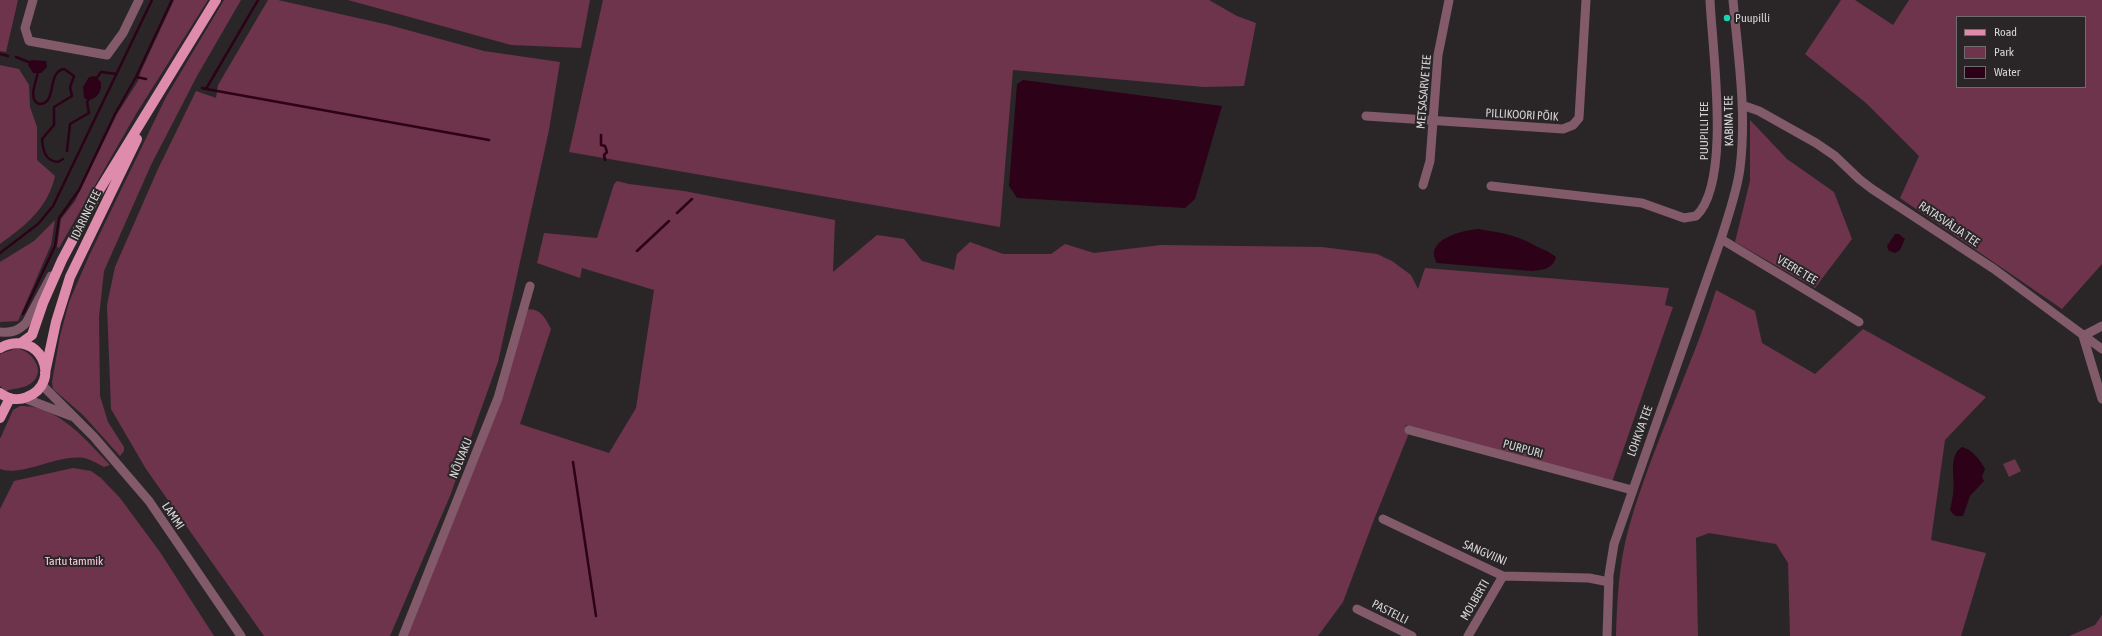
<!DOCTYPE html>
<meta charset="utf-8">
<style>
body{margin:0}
#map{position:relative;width:2102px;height:636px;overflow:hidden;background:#2a2628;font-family:"Asap Condensed",sans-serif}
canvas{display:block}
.legend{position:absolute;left:1956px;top:16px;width:130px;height:72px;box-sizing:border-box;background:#2a2628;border:1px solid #6f6c6d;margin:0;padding:5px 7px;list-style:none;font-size:12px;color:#d7d4d5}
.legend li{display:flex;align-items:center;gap:8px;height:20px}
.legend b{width:20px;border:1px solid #6f6c6d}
</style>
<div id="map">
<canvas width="2102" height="636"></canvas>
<ul class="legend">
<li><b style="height:5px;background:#df8bac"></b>Road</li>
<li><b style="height:11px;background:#6d344c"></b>Park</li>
<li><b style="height:11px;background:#2d0117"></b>Water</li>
</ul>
</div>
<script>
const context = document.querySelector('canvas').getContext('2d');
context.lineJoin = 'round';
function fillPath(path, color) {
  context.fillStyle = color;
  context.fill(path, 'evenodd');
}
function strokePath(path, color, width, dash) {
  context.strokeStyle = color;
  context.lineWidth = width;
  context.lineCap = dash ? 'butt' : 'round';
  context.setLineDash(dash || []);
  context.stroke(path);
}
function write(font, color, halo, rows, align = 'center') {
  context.font = font + ' "Asap Condensed",sans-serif';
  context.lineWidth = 4;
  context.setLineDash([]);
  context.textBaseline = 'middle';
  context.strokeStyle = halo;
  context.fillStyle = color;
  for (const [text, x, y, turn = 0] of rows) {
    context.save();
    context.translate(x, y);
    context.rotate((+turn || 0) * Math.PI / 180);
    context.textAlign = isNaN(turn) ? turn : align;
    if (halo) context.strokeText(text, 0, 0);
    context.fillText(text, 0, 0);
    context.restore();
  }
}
fillPath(new Path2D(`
 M0,0h18l-12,52 -6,-1z
 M174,0h34l-72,114 -77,134 -2,-1 4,-28 14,-18 42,-87 21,-33 3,-10z
 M224,0h17l-44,76 -46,89 -47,106 -5,46 1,79 8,26 16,25v4l-4,5 -37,-41 -30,-26 -1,-7 8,-46 9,-34 20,-46 77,-159z
 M268,0h10l111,25 95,26 76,11 -11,68 -51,232 -48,134 -60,140h-126l-118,-167 -35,-60 -4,-104 8,-38 43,-98 38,-78 20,7 2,-13z
 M348,0h242l-9,48 -70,-3z
 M603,0h606l28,16 19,7 -12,63 -40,1 -191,-17 -13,157 -431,-75z
 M1841,0h14l38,25 16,-25h193v264l-40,45 -162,-111 19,-42 -53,-53 -61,-49zM1957,17h128v70h-128z
 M0,65l19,4 10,16 1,22 7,20v33l18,16c-7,32 -30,50 -55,68z
 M1750,120l37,39 47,33 18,47 -37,49 -80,-46 15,-61z
 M617,181l12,3 55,7 151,29 -2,52 44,-37 27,4 18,22 32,9 3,-16 13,-12 33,12h48l14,-10 29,9 67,-8 161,2 55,7 15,7 19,14 7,14 7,-21 244,20 -4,17 8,2 -61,175 -207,-57 4,8 -34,84 -32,85 -25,34h-913l89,-223 30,-103c15,-4 21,7 27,19l-31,95 89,29 27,-45 18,-118 -72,-22 -2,10 -43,-15 7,-30 53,5 17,-54z
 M55,220l-4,25 -33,76 -18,1v-60l34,-21z
 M1716,290l39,21 7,32 53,31 48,-45 123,68 -41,43 -14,100 55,13 -25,83h-171l-2,-73 -12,-19 -67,-11 -13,5 2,98h-82c1,-36 3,-74 13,-109 23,-81 62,-157 87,-237z
 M17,348c15,3 31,24 13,36 -7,5 -16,4 -24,7l-6,-5v-32z
 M20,406c37,-2 67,35 90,59l-6,2c-6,-3 -14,-8 -20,-9 -27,-4 -60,19 -84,11v-30l13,-29z
 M2015,459l6,12 -12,6 -6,-13z
 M73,468l18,3 10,7 19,20 40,54 54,84h-214v-127l14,-28z
 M2102,615v21h-33l26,-11z`), '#6d344c');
fillPath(new Path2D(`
 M31,60l15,1 1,6 -6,6h-8l-5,-8z
 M95,76l6,6c1,9 -3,16 -12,18l-5,-2 -1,-11 6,-10z
 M1023,80l199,26 -27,93 -10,9 -168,-10 -8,-12 8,-102z
 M1479,229c22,4 35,5 55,16 7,4 15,6 22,12 -3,12 -13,13 -24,14l-95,-8c-14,-24 27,-33 42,-34z
 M1895,234h4l6,5 -5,11 -5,3 -6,-2 -2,-5z
 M1962,447c10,2 18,13 23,22l-3,8 2,4 -14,15 -7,20c-7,1 -9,0 -13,-6 1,-5 2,-10 3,-15 3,-15 -6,-39 9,-48z`), '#2d0117');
strokePath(new Path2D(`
 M0,54l8,2
 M16,57l15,6
 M38,71c-1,10 -11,28 1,33 19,0 7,-32 25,-35l10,7 -4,11 2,9 -18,11v18l-12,14c1,11 3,22 16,23l5,-3
 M136,77l10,2
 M96,79l5,-7 16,2
 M202,88l4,1 52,-89
 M206,89l283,51
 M601,135v10l4,1 2,6 -3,3 1,5
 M67,151l3,-27 19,-11 -2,-11 2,-3
 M677,213l15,-14
 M637,251l32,-30
 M0,253l38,-29 15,-18 99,-206
 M23,314l32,-68 4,-28 20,-28 36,-76 21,-37 36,-77
 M573,462l23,154`), '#2d0117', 2.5);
strokePath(new Path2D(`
 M33,0l-8,28 4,13 78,14 16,-22 16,-33
 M1742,105l17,6 57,32 19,13 24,23 13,10 122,80 108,80
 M1366,116l197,13 10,-4 6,-7 7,-118
 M1423,185l7,-24 8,-106 11,-55
 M1491,186l151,17 42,15 12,-2c36,-33 16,-168 14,-216
 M1721,239l138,83
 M0,332c12,1 18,-1 26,-9l25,-47
 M2083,336l19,63
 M2083,336l19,-10
 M42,385l52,52 55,64 92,135
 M24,398l47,18
 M1409,430l223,60
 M1383,519l120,57 86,2 20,4
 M1357,609l55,27
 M403,636l95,-238 32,-112
 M1468,636l35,-60
 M1607,636l2,-61 5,-31 107,-305c7,-23 16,-47 19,-71 7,-56 -2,-113 -7,-168`), '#835a6a', 9);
strokePath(new Path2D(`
 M21,343l11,-8 11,-32 19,-43 35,-66 119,-194
 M0,348c40,-21 64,34 27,49 -9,4 -19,2 -27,-4
 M45,373l11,-51 14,-45 67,-138
 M0,418l10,-20`), '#df8bac', 10);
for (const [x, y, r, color] of [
 [1727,18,4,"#18d5b2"]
]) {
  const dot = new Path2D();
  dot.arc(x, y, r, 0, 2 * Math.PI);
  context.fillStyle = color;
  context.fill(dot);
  strokePath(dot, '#2a2628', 1.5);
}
write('12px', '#d7d4d5', '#2a2628', [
 ["Puupilli",1735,18]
], 'left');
write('12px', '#d7d4d5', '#2a2628', [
 ["METSASARVE TEE",1424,92,-85],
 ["PILLIKOORI PÕIK",1522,115,3],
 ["KABINA TEE",1729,121,-91],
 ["PUUPILLI TEE",1704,131,-90],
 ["IDARINGTEE",86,215,-64],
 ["RATASVÄLJA TEE",1949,224,34],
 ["VEERE TEE",1797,270,31],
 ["LOHKVA TEE",1640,431,-70],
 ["PURPURI",1523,449,15],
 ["NÕLVAKU",461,458,-68],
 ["LAMMI",173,516,56],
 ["SANGVIINI",1485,553,23],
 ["MOLBERTI",1475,600,-60],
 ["PASTELLI",1390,612,27]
]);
write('12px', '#fbc7da', '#2a2628', [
 ["Tartu tammik",74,561]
]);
</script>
